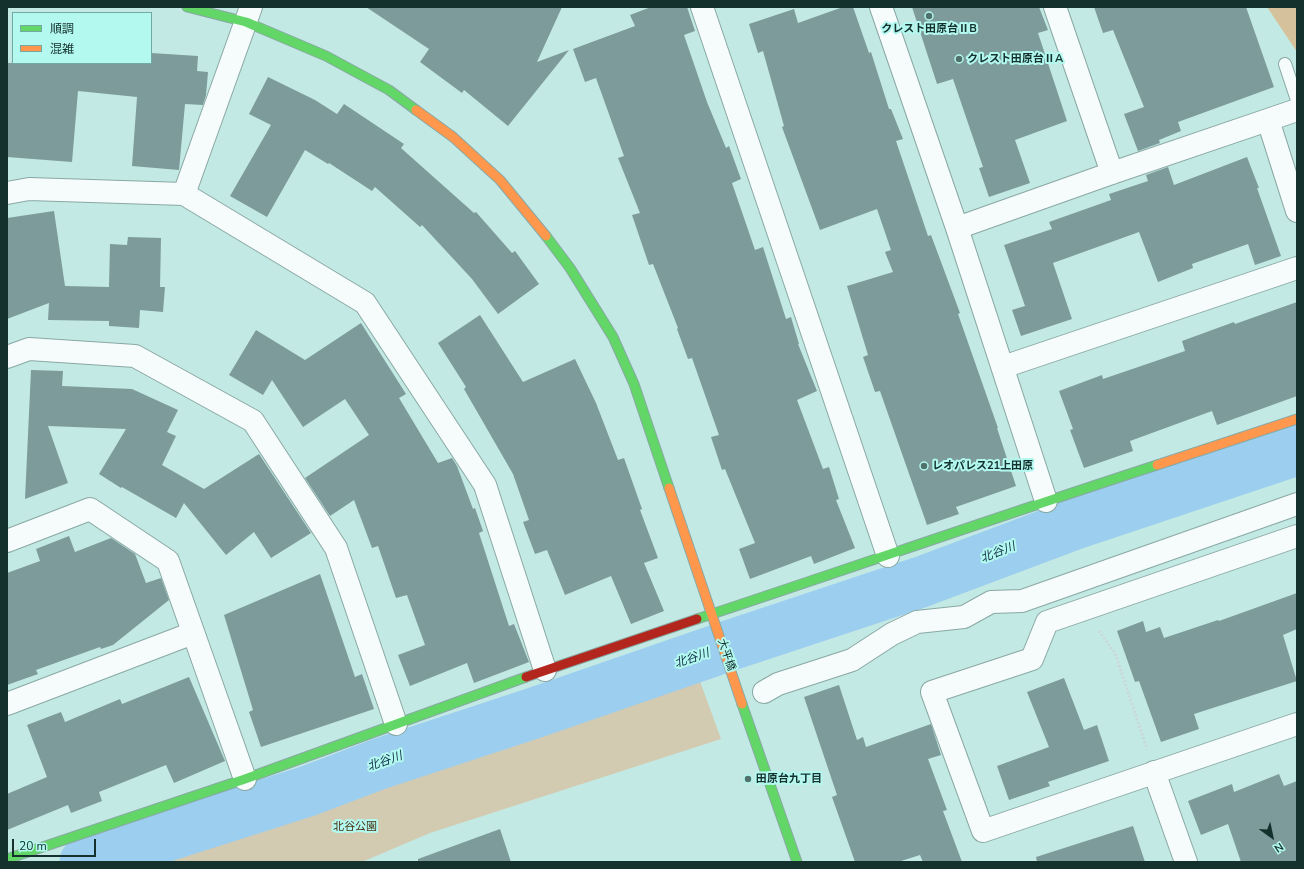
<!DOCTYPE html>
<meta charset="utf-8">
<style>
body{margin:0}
#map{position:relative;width:1304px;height:869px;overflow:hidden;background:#c3e9e4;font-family:"Nunito Sans","Noto Sans JP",sans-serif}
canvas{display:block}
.frame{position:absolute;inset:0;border:8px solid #14312d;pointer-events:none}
.legend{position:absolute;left:12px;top:12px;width:140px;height:52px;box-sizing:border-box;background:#b3f9f0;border:1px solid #73a9a2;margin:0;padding:5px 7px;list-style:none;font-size:12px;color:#14312d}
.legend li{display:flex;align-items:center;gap:8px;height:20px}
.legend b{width:20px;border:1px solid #73a9a2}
.north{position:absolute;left:1252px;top:817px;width:40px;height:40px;-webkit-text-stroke:3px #b3f9f0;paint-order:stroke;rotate:147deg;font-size:11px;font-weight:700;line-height:16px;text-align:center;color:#14312d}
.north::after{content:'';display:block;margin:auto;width:14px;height:18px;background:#14312d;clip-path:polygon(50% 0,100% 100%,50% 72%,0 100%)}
.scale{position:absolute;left:12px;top:839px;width:84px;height:18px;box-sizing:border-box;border:2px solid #14312d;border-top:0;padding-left:5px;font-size:12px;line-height:14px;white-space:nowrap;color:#14312d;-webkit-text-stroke:3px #b3f9f0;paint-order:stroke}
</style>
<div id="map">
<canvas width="1304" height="869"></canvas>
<div class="frame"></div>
<ul class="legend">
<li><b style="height:5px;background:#63d668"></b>順調</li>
<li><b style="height:5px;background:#ff974d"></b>混雑</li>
</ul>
<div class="north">N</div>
<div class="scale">20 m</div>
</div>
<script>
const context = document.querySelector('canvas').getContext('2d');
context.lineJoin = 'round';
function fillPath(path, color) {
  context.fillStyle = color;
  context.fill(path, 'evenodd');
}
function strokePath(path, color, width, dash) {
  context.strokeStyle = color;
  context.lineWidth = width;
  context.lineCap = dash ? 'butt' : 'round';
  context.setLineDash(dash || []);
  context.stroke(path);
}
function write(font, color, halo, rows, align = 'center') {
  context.font = font + ' "Nunito Sans","Noto Sans JP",sans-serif';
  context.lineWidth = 4;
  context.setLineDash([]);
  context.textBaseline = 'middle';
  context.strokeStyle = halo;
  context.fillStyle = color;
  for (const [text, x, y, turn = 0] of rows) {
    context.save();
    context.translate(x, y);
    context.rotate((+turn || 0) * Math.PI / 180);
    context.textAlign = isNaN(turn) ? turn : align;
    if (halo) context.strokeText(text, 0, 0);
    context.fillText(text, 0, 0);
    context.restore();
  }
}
fillPath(new Path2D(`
 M697,673l24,66 -291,94 -68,29h-228l175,-59 98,-29 144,-53z`), '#d3cbb1');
fillPath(new Path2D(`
 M1267,7h30v45z`), '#d5c29c');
strokePath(new Path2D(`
 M85,862l223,-71 71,-27 155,-51 194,-67 193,-64 157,-59 219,-73`), '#9cceef', 51);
fillPath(new Path2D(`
 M366,7h196l-25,55 32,-12 -61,76 -44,-36 -2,3 -42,-31 9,-13z
 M651,7h36l8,24 -11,4 23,67 19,46 3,-2 12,33 -9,4 23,67 8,-3 23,72 5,-2 8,27h-1l19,47 -20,9 26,69 6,-2 10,32 -3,1 19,48 -41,16 -3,-8 -61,23 -11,-30 16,-6 -30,-74 -3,1 -11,-33 8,-2 -27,-77 -4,1 -11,-30 1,-1 -25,-64 -4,1 -17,-50 8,-2 -22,-55 6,-2 -28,-78 -11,4 -12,-33 62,-23 -5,-11z
 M843,7h10l16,46 2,-1 18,57h2l12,30 -7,2 32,95 3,-1 29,78 -2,1 40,114h-1l19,58 -60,21 3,7 -32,11 -47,-134 -5,1 -12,-35 5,-2 -21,-69 46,-14 -8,-20 6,-2 -14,-41 -57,21 -38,-103 2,-1 -21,-75 -5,2 -9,-29 45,-15 4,14z
 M912,7h127l9,23 -10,3 29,88 -52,19 15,43 -41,14 -10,-29 4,-1 -30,-88 -16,5z
 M1094,7h152l28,80 -96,35 3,9 -22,9 1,3 -22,8 -14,-37 20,-7 -31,-77 -10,3z
 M151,53l47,3 -1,15 11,1 -2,23 -3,10 -18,-1 -6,66 -47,-4 5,-69 -59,-6 -6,71 -65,-5v-94h144z
 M268,77l47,23 22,14 7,-10 60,40 -3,4 73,65 2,-1 36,41 3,-2 24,33 -41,30 -26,-35 -50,-54 -2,2 -45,-40 -3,4 -43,-28 -1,1 -23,-14 -38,67 -37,-21 41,-71 -22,-11z
 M1247,157l12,31h-2l24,68 -26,9 -7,-21 -56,20 1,4 -35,14 -19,-50 -86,31 19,56 -51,17 -9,-26 13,-4 -21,-61 48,-16 -3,-7 62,-22 -2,-6 39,-13 -2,-6 22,-8 6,18z
 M54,211l11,75 44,1 1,-43 17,1 1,-8 33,1 -1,49h5l-2,25 -23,-2 -1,18 -30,-2v-5l-61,-1 1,-17 -42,16v-101z
 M1297,302v94l-80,29 -5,-14 -82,30 3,10 -49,17 -14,-38 3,-1 -14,-38 43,-16 1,4 82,-28 -3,-10 52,-19 1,2z
 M480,315l43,67 52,-23 21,44 22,57 6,-2 18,51 -2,1 18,48 -14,5 20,48 -33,13 -20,-48 -46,19 -18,-45 -12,4 -12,-32 6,-2 -16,-46 -49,-85 2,-2 -28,-44z
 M361,323l45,71 -7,4 39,65 14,-5 5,8 16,43 2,-1 8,23 -4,2 30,93 5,-2 15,38 -55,21 -7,-20 -57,23 -12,-31 27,-10 -18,-50 -11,3 -18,-52 -6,2 -18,-48 -24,16 -25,-38 64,-43 -24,-36 -42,28 -31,-47 -9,15 -34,-20 27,-45 49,30z
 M31,370l32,1 -1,15 70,3 46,21 -11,22 9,4 -14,29 42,24 55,-35 52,79 -40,25 -17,-26 -28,23 -42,-52 -8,15 -54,-31 -1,1 -22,-14 27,-45 -78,-3 20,57 -43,16z
 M69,536l6,16 36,-14 24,16 11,29 15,-5 8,22 -56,45 -12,4 -1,-2 -64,23 2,4 -31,11v-112l33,-12 -4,-12z
 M320,574l35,103 7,-3 12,35 -113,38 -12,-35 4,-2 -29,-95z
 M1297,593v36l-14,6 14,46 -103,33 5,15 -38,13 -22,-61 -4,1 -18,-51 26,-10 3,11 14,-5 4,11 54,-18 1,1z
 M189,677l36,84 -51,22 -8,-18 -67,27 3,9 -31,12 -3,-8 -61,25v-36l40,-17 -20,-52 34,-13 4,10 55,-23 2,5z
 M1064,678l20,52 13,-5 12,36 -61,21 2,4 -41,14 -12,-34 52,-19 -22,-55z
 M839,685l18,55 6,-3 3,10 65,-23 10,31 -13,4 19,51 -4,1 19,51h-39l-3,-7 -22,7h-43l-23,-65 5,-2 -33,-98z
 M1279,774l5,12 13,-5v81h-56l-13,-38 -27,11 -13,-34 44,-17 2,8z
 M1133,826l12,36h-108l-1,-5z
 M500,829l11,33h-93v-3z`), '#7d9b9a');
const lane = new Path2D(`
 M1285,64l12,36`);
const street = new Path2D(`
 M702,7l186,549
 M881,7l76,221 89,273
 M1055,7l57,166
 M1268,120l29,91
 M7,193l22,-4 155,5 181,109 120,182 60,185
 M184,194l67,-187
 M957,228l155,-55 185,-63
 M7,357l22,-8 106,7 118,65 83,127 60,176
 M1003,367l294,-99
 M1297,536l-250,86 -15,37 -100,33 51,139 314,-107
 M7,541l83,-32 78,52 77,218
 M764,692l14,-8 74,-24 40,-26 25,-12 47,-5 27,-15 31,-1 275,-97
 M7,704l186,-71
 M1154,772l32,90`);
const fast = new Path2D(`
 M187,7l59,15 80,34 63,34 27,20
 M546,236l24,32 43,69 21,47 35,104
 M697,619c154,-51 306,-104 460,-154
 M742,704l55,158
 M7,859l238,-80 281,-102`);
const slow = new Path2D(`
 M416,110l37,27 47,43 46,56
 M1157,465l140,-46
 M669,488l73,216`);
const jam = new Path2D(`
 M526,677l171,-58`);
strokePath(lane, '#89a8a4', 14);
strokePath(street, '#89a8a4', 24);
strokePath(fast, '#89a8a4', 11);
strokePath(slow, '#89a8a4', 11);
strokePath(jam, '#89a8a4', 11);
strokePath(new Path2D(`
 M1099,631l16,22 32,96`), '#cbd6d5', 2.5, [2, 2]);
strokePath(lane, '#f6fcfb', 12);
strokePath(street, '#f6fcfb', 22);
strokePath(fast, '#63d668', 9);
strokePath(slow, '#ff974d', 9);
strokePath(jam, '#b3261e', 9);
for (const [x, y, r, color] of [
 [929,16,4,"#51716d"],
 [959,59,4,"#51716d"],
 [924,466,4,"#51716d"],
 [748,779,4,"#51716d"]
]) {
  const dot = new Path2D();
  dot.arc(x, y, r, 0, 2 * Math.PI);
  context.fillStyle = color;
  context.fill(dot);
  strokePath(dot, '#b3f9f0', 1.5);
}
write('bold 11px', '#14312d', '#b3f9f0', [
 ["クレスト田原台ⅡB",929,29,"center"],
 ["クレスト田原台ⅡA",967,59],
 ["レオパレス21上田原",932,466],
 ["田原台九丁目",756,779]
], 'left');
write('11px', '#14312d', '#b3f9f0', [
 ["大平橋",726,655,71]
]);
write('11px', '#4a3013', '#b3f9f0', [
 ["北谷公園",355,827]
]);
write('italic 12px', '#123049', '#b3f9f0', [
 ["北谷川",998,553,-21],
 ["北谷川",692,659,-19],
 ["北谷川",385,762,-20]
]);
</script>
